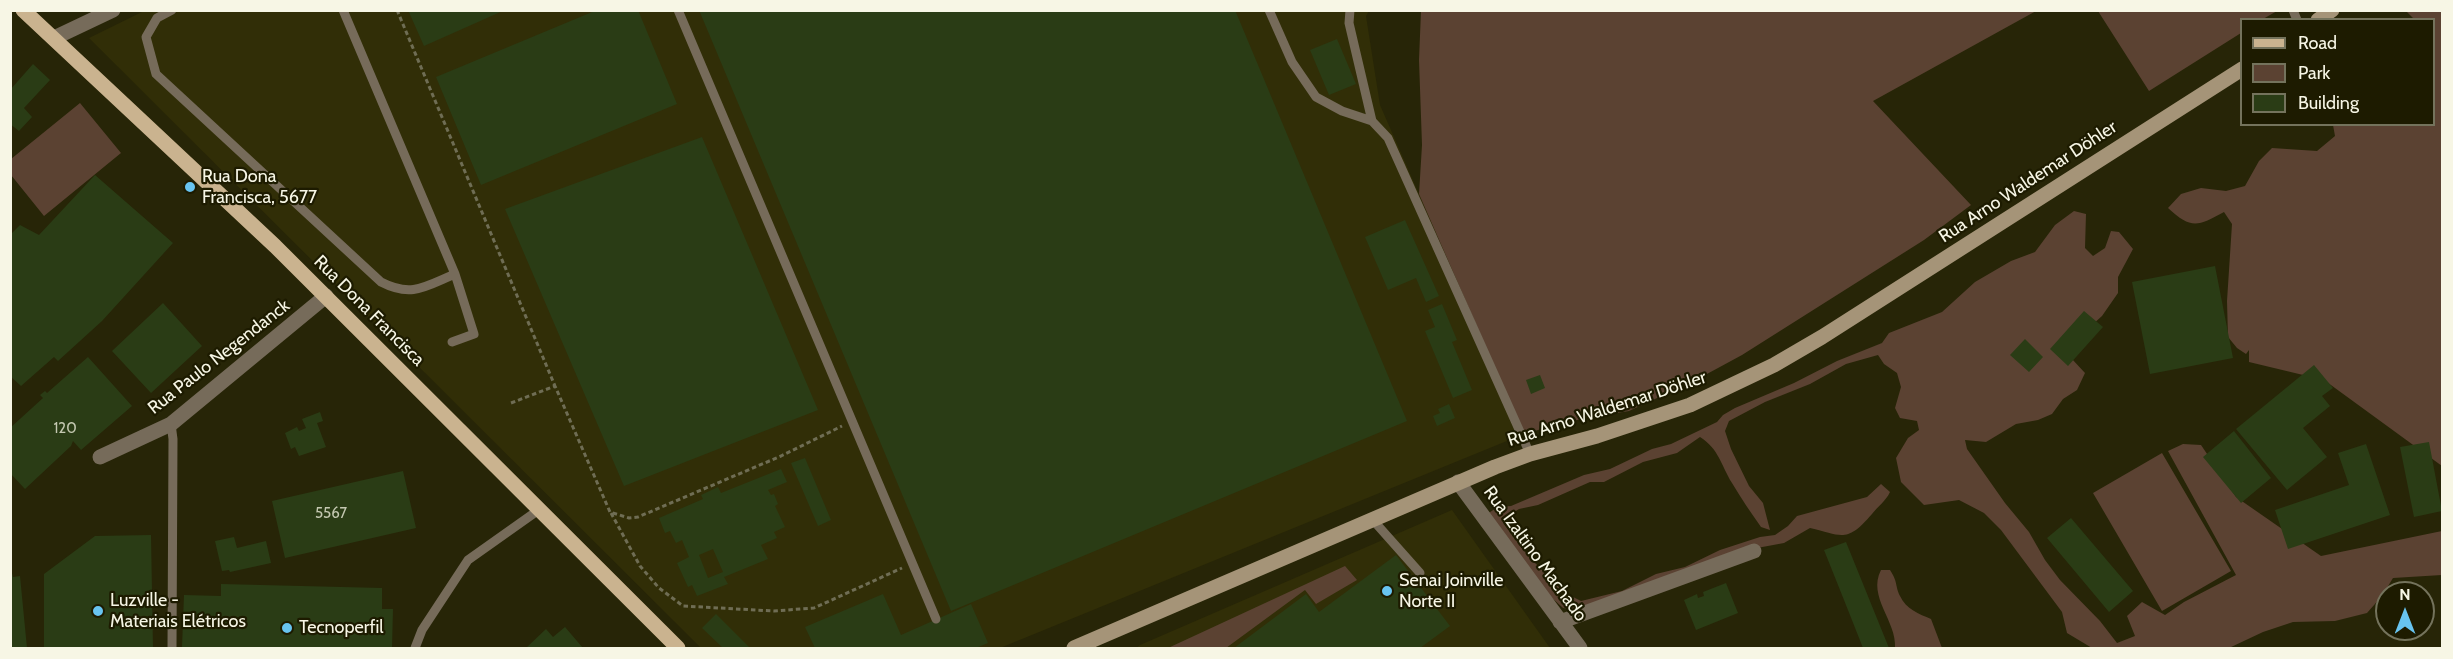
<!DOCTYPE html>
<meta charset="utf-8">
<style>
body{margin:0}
#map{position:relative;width:2453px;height:659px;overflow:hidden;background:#272507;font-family:Cabin,sans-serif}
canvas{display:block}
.frame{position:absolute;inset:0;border:12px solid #f7f6e5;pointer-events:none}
.legend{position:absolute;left:2240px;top:18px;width:195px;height:108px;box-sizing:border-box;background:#1d1b00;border:2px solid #74735c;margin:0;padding:8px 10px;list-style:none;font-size:18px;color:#f7f6e5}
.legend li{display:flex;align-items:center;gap:12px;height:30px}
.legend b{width:30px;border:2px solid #74735c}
.north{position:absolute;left:2375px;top:581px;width:60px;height:60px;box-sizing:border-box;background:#1d1b00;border:2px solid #74735c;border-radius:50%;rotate:0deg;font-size:16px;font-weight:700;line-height:24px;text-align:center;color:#f7f6e5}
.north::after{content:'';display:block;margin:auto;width:21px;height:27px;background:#68c4f0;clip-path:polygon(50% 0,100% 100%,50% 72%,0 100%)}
</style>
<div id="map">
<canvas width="2453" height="659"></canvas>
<div class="frame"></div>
<ul class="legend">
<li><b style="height:8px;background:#cab38f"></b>Road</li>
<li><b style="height:16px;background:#5b4232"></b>Park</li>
<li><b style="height:16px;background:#2a3c15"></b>Building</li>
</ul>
<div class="north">N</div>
</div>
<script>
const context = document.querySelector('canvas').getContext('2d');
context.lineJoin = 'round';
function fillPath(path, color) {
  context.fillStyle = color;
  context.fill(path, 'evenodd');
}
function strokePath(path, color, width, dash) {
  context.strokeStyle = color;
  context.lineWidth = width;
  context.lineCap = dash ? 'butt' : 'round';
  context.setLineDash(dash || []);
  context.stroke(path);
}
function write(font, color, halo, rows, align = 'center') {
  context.font = font + ' Cabin,sans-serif';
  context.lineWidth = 4.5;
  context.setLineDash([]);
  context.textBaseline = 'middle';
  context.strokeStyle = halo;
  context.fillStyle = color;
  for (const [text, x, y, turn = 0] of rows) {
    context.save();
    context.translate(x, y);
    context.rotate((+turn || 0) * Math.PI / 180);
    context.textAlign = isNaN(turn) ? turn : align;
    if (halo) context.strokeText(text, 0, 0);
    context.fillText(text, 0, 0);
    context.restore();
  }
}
fillPath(new Path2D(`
 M146,10l1223,1 -3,5 14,89 144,329 -524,214h-299l-612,-610z
 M1452,510l98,138h-414l4,-3z`), '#312e07');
fillPath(new Path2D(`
 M2408,10l34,1v455l-118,-86 -75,-18v-12l-3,4 -9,-6 -9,-11 -1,-36 5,-77 -8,-12c-27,15 -33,17 -56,-4l13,-14 20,-6 25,3 19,-5 14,-25 13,-13 45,3 18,-15 -2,-11 101,-1v-104l-20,-1 -7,-7z
 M1421,11h615l-163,90 98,104 -47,35 -182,115 -48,26 -65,30 -63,11 -42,12 -105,-240 3,-49 -3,-85z
 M2098,11h179l-14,8 -21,1 -1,13 -92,58z
 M80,103l41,50 -77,63 -33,-41v-16z
 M2074,211l12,3 -1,34 8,8 12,-8 6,-17 8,1 14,17 -15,28v16l-16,23 -23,21 -7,22 13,14 -8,17 -14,9 -11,15 -14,6 -22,4 -30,18 -21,-2 2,9 38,54 24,29 16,28 15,20 40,41 17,22 18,-7 -8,-20 15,-14 23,13 19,-13 52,-27 -68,-124 15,-7 18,1 35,52 85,59 121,-25v44l-49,3 -11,18 -15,17 -32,8 -42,1 -30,10 -34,16h-137l-25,-15 -5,-21 -61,-82 -17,-17 -25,-13 -35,5 -23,-23 -5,-24 12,-20 11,-8 -2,-9 -17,-3 -5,-10 6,-21 -4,-14 -13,-9 -6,-9 -32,9 -36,20 -45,18 -36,19 -4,10 6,18 18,37 14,17 7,27 -9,-3c-10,-14 -20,-29 -29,-44 -11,-18 -13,-34 -32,-46l-23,16 -34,9 -39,20h-14l-52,23 -19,4 -16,10c3,15 48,62 61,72 5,4 11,7 17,10l41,-10 34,-17 29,-7 35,-17 40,-13 15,-2 13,-9 9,-10 70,-19 14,-13 9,8c-4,9 -12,14 -18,22 -25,29 -29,22 -62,14l-26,15 -27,5 -177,63 -17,-3 -12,-11 -64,-83 11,-7 13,-1 73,-31 26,-6 42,-20 19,-5 46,-22 6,-7 12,-7 59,-25 43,-22 45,-18 7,-10 53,-21 33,-30 36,-21 24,-9 20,-27z
 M2162,453l69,118 -69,40 -69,-118z
 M1345,566l12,14 -41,24 -11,-14 -79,58h-58z
 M1881,570h9c8,12 5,16 10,26 6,13 19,18 31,23l11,29h-47c2,-27 -28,-51 -14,-78z`), '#5b4232');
fillPath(new Path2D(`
 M408,10h97l-81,36z
 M597,10h41l39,94 -196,81 -45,-108z
 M699,10h536l172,411 -456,190z
 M1337,39l19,45 -27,11 -19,-45z
 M33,64l17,16 -26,28 8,9 -13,14 -9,-7v-34z
 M702,137l116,273 -194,76 -119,-277z
 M95,175l78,68 -71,78 -44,40 -4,-4 -33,29 -11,-10v-141l10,-10 19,10z
 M1405,220l34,76 -13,6 -10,-24 -28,12 -23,-53z
 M2215,266l18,92 -83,16 -18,-92z
 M163,303l39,43 -51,47 -39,-42z
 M1442,304l15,36 -5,2 20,48 -19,8 -28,-67 10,-4 -7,-17z
 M2084,311l19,16 -35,39 -18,-17z
 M2025,339l18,18 -14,15 -19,-17z
 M88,357l44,49 -51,44 -8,-9 -2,5 -46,43 -15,-16v-45l33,-30 -3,-3 5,-4 2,2z
 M2314,365l19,23 -11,8 8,10 -27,22 24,29 -40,33 -51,-61z
 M1540,375l5,13 -14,6 -5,-14z
 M1449,404l6,14 -18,8 -4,-10 7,-3 -2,-4z
 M320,412l3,9 -6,2 9,24 -27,9 -4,-9 -4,2 -6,-16 12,-6 2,4 7,-3 -4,-9z
 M2234,431l37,47 -30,25 -38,-46z
 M2429,442l13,69 -28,6 -14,-70z
 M2366,444l24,71 -102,34 -13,-39 74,-25 -11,-32z
 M805,458l26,62 -13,6 -27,-63z
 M781,469l6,13 -19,8 3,5 3,-1 4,10 -3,2 10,21 -11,5 3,6 -16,7 7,14 -44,18 4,7 -31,12 -5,-11 -4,2 -11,-24 12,-6 -7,-17 -6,3 -6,-12 -5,2 -6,-15 44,-19 -2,-4 17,-8 3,6zM713,549l10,23 -15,6 -9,-23z
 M403,471l13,57 -131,30 -13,-57z
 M2071,518l62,73 -24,21 -62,-74z
 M151,535l2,113h-109v-74l51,-38z
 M234,537l3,11 29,-7 5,22 -41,9 -1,-2 -7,1 -7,-30z
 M1846,542l43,106h-26l-19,-48 -20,-50z
 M1396,555l54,71 -30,22h-186l72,-54 13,18z
 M10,565l3,12 7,-1 7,72h-17z
 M1726,583l12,30 -42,17 -12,-30 13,-6 1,4 6,-2 -1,-4z
 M221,584l161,4v21h11l-1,39 -210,-1 2,-52 37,1z
 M883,594l18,41 70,-31 17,39 -12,5h-161l-10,-21z
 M716,614l34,34h-27l-21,-20z
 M565,627l18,21h-57l20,-19 7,8z`), '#2a3c15');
strokePath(new Path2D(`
 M397,10l158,376
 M511,403l44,-17 55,126 19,6 9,-1 143,-61 61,-30
 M611,513l29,53 19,22 24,18 91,5 40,-3 88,-40`), '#6f6d54', 3, [4.5, 3]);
strokePath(new Path2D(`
 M172,10l-15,8 -11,19 10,37 225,208c31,16 45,4 74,-8
 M343,10l112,264 19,60 -22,8
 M678,10l258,609
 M1269,10l23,52 24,35 26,14 30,10 16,17 142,316
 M1350,10l-1,13 23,98
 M2293,10l4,10
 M171,424l2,15 -1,209
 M1372,519l48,54
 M415,648l7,-18 46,-70 72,-51`), '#766b5a', 9);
strokePath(new Path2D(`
 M54,38l59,-28
 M100,457l71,-33 155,-128
 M1458,482l122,166
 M1560,622l194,-71`), '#766b5a', 15);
strokePath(new Path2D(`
 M2318,20l14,-10
 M1074,648l421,-181 35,-13 67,-18 93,-31 84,-40 48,-28 420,-268`), '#a59478', 15);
strokePath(new Path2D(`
 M23,10l252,236 403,402`), '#cab38f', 15);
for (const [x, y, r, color] of [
 [190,187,6,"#68c4f0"],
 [1387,591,6,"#68c4f0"],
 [98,611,6,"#68c4f0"],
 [287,628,6,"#68c4f0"]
]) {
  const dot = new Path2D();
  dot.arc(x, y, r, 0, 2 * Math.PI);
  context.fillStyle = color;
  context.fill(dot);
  strokePath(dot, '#1d1b00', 2);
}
write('15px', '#c4c8b1', null, [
 ["120",65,429],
 ["5567",331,514]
]);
write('18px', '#f7f6e5', '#1d1b00', [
 ["Rua Dona",202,177],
 ["Francisca, 5677",202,198],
 ["Senai Joinville",1399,581],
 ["Norte II",1399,602],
 ["Luzville -",110,601],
 ["Materiais Elétricos",110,622],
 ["Tecnoperfil",299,628]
], 'left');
write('18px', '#f7f6e5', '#1d1b00', [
 ["Rua Arno Waldemar Döhler",2028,182,-33],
 ["Rua Dona Francisca",369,311,45],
 ["Rua Paulo Negendanck",219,357,-38],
 ["Rua Arno Waldemar Döhler",1607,409,-18],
 ["Rua Izaltino Machado",1535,554,54]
]);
</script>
